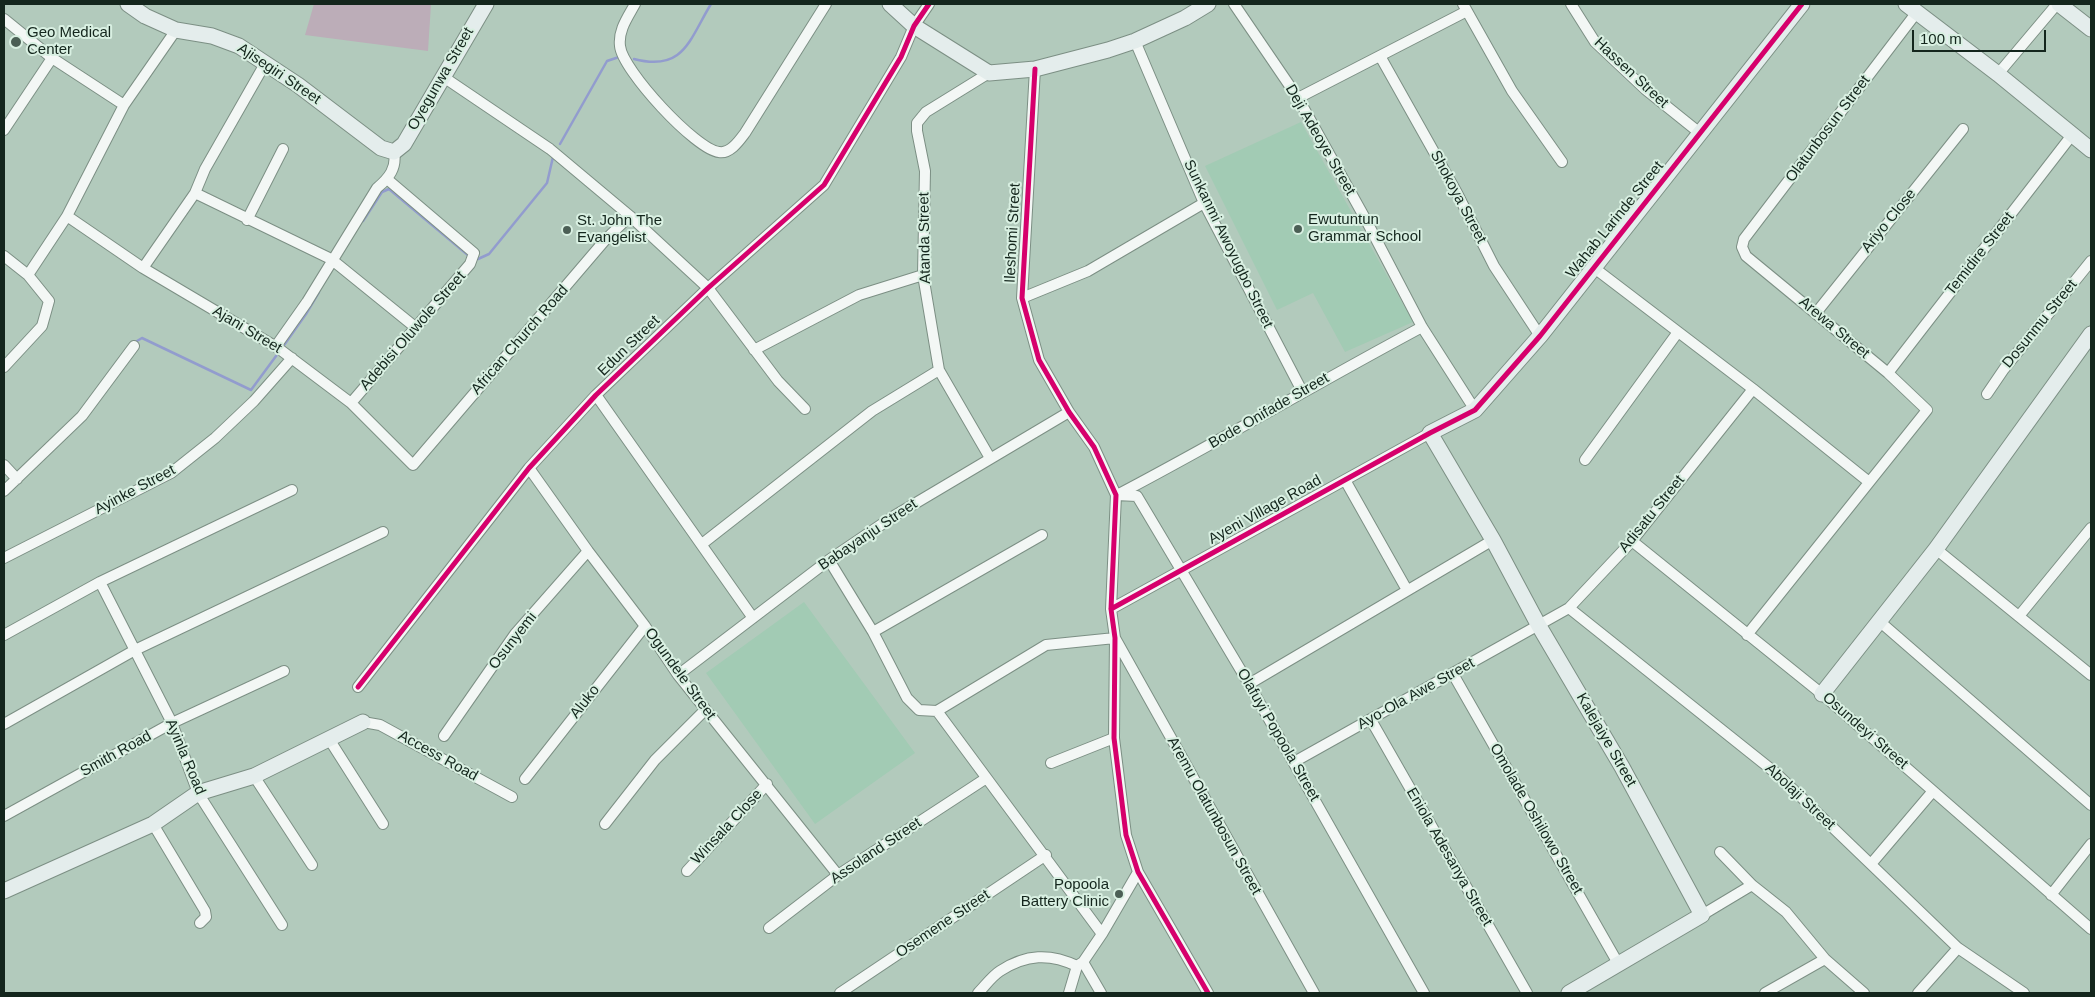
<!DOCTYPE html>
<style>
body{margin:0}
#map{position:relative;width:2095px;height:997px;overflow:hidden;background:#b2cabc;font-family:Arial,sans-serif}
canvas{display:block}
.frame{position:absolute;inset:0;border:5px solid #14261d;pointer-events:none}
.scale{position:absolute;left:1912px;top:30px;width:134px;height:22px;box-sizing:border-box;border:2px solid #14261d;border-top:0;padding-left:6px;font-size:15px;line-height:18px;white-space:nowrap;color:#14261d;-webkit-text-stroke:4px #d9f0e2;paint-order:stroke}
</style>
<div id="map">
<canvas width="2095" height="997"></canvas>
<div class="frame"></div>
<div class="scale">100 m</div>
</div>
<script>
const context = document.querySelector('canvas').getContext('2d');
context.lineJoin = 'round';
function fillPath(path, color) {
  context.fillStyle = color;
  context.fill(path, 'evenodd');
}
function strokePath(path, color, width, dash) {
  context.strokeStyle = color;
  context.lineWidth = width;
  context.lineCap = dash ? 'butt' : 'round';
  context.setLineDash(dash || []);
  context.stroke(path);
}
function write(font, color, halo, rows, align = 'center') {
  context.font = font + ' Arial,sans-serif';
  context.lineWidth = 4;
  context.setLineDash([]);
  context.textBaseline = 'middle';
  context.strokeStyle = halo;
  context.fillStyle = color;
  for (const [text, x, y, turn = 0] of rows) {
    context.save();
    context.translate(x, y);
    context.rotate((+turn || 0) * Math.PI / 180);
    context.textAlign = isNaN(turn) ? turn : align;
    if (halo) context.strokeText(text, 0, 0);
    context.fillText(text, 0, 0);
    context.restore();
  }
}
fillPath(new Path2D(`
 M1301,122l112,200 -68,30 -32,-59 -36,17 -72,-144z
 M804,602l111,151 -100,71 -109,-151z`), '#a2cbb4');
fillPath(new Path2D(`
 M314,4h117l-3,47 -123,-16z`), '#bcadb8');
strokePath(new Path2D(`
 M634,59c50,13 55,-19 77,-55
 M560,144l47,-83 12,-4
 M363,221l19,-29 7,-3 80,67
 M478,259l11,-5 58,-71 6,-26
 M137,341l5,-3 109,52 28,-38
 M282,348l24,-34 13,-22`), '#929cce', 2.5);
const street = new Path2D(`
 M635,4c-7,13 -17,26 -15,42 2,24 76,104 99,106 11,2 20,-11 26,-19l81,-129
 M1234,4l64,94 68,122 56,107 53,83
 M1463,4l49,87 50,71
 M1571,4l24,38 50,47 56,45
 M4,19l48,39 72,47
 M1135,41l69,162 98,188
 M1380,56l77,137 37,73 46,70
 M1035,69l-13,229 17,62 30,52 25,35 22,48 -5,114 4,29 -1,100 12,97 12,37 70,121
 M989,73l-63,39 -9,11v8l8,40 -2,104 16,95 51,88
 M1998,74l59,-70
 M442,76l108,73 80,67 78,72 70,93 27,28
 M1298,98l169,-87
 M4,130l48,-72
 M195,193l136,66 84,68
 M67,216l76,52 135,80 73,55 62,62 193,-226 24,-23
 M247,220l36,-71
 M4,256l24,19 21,26 -7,25 -38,41
 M1593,267l160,122 116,93
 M143,268l52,-75 10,-24 61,-107
 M28,275l39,-59 57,-111 52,-75
 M1022,298l66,-27 116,-68
 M1816,313l147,-184
 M276,346l31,-44 70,-114c12,-10 20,-20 17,-36
 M754,350l105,-55 64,-20
 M1888,373l184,-238
 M1987,394l17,-25 87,-108
 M596,395l157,223
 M351,403l119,-139 4,-11 -87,-74
 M1585,460l93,-128
 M4,465l13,14
 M529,468l59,83 57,75 33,49 160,200
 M1345,480l62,110
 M4,491l78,-75 52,-70
 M1116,495l21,1 112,188 175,309
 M1117,495c103,-54 202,-113 305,-168
 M1632,541l190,153 269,235
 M702,544l170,-133 67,-41
 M1936,549l155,126
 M4,558l167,-85 44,-35 39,-37 38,-43
 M829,560l44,72 34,66 12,12 18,1 165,223
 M100,582l72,141 26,70 84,132
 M1569,608l208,166 181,174 66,45
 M1111,609l319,-176
 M2019,616l72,-88
 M1878,620l213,185
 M873,632l169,-97
 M4,635l96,-53 192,-92
 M1747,635l180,-225 -39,-37 -142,-117 -4,-9 2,-8 173,-227
 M1453,674l166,291
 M678,675l151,-115 65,-44 175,-104
 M1249,684l244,-144
 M358,687l171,-219 67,-73 112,-107 116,-103 77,-128 13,-31 15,-22
 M937,711l109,-66 69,-7 199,355
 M1371,720l156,273
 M363,722l17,3 132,72
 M4,724l131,-74 248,-118
 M444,736l71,-102 73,-83
 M329,739l54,85
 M1294,762l275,-154 63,-67 121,-152
 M1051,763l63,-25
 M254,776l58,89
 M525,779l120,-153
 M4,816l168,-93 112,-52
 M153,824l52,87 1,6 -6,6
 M605,824l50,-64 50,-50
 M1720,852l32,33
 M1871,864l62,-73
 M687,871l80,-87
 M2051,895l40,-51
 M1702,915l50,-30 34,27 39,47 39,34
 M769,928l69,-53 147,-96
 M1083,962l18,31
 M840,993l206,-138
 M978,993c7,-7 14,-17 22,-22 26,-17 50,-18 77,-5
 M1069,993l8,-27 6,-4 19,-28 36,-62
 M1765,993l60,-34
 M1918,993l40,-45`);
const secondary = new Path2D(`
 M128,4l17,12 31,14 36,6 27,10 59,39 83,63 13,4 10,-8 82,-140
 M890,4l24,22 75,47 46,-4 73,-19 27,-9 50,-23 23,-14
 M1906,4l92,70 93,76
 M2059,4l32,25
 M1822,694l114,-145 155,-215
 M4,891l149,-67 45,-31 56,-17 109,-54
 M1569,993l133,-78 -80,-148 -83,-141 -46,-86 -63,-107 45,-23 65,-74 262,-332`);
strokePath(street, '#7c8f84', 12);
strokePath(secondary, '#7c8f84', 17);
strokePath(street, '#f3f7f5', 10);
strokePath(secondary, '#e4edec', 15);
strokePath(new Path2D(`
 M1035,69l-13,229 17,62 30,52 25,35 22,48 -5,114 4,29 -1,100 12,97 12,37 70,121
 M1111,609l319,-176 45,-23 65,-74 262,-332
 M358,687l171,-219 67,-73 112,-107 116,-103 77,-128 13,-31 15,-22`), '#d6006c', 5);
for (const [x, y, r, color] of [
 [16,42,6,"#4b5f55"],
 [1298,229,5,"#4b5f55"],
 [567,230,5,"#4b5f55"],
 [1119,894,5,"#4b5f55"]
]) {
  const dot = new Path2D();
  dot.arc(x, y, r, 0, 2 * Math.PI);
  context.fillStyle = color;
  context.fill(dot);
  strokePath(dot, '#d9f0e2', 2);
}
write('15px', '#14261d', '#d9f0e2', [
 ["Geo Medical",27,33],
 ["Center",27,50],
 ["Ewutuntun",1308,220],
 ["Grammar School",1308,237],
 ["St. John The",577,221],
 ["Evangelist",577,238],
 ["Popoola",1109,885,"right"],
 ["Battery Clinic",1109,902,"right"]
], 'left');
write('15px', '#14261d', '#d9f0e2', [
 ["Hassen Street",1631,73,43],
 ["Ajisegiri Street",279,74,34],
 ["Oyegunwa Street",441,79,-60],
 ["Olatunbosun Street",1828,129,-53],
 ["Deji Adeoye Street",1320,140,60],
 ["Shokoya Street",1458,197,62],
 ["Wahab Larinde Street",1615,220,-51],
 ["Ariyo Close",1889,221,-51],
 ["Ileshomi Street",1013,233,-87],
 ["Atanda Street",925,238,-91],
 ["Sunkanmi Awoyugbo Street",1228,244,64],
 ["Temidire Street",1980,254,-52],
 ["Dosunmu Street",2040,324,-51],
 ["Arewa Street",1834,328,40],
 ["Ajani Street",247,330,31],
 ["Adebisi Oluwole Street",413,331,-49],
 ["African Church Road",520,340,-49],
 ["Edun Street",629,346,-44],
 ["Bode Onifade Street",1269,411,-30],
 ["Ayinke Street",135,490,-28],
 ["Ayeni Village Road",1265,510,-29],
 ["Adisatu Street",1652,514,-51],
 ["Babayanju Street",868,535,-34],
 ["Osunyemi",513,641,-52],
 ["Ogundele Street",680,674,54],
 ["Ayo-Ola Awe Street",1416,694,-29],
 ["Aluko",585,702,-52],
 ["Osundeyi Street",1865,731,41],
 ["Olafuyi Popoola Street",1278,735,60],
 ["Kalejaiye Street",1606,740,60],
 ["Smith Road",116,754,-29],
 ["Access Road",438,756,29],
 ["Ayinla Road",185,757,67],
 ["Abolaji Street",1800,797,43],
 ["Aremu Olatunbosun Street",1214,816,61],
 ["Omolade Oshilowo Street",1536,819,60],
 ["Winsala Close",727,827,-47],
 ["Assoland Street",876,851,-34],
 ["Eniola Adesanya Street",1449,857,60],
 ["Osemene Street",943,924,-34]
]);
</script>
